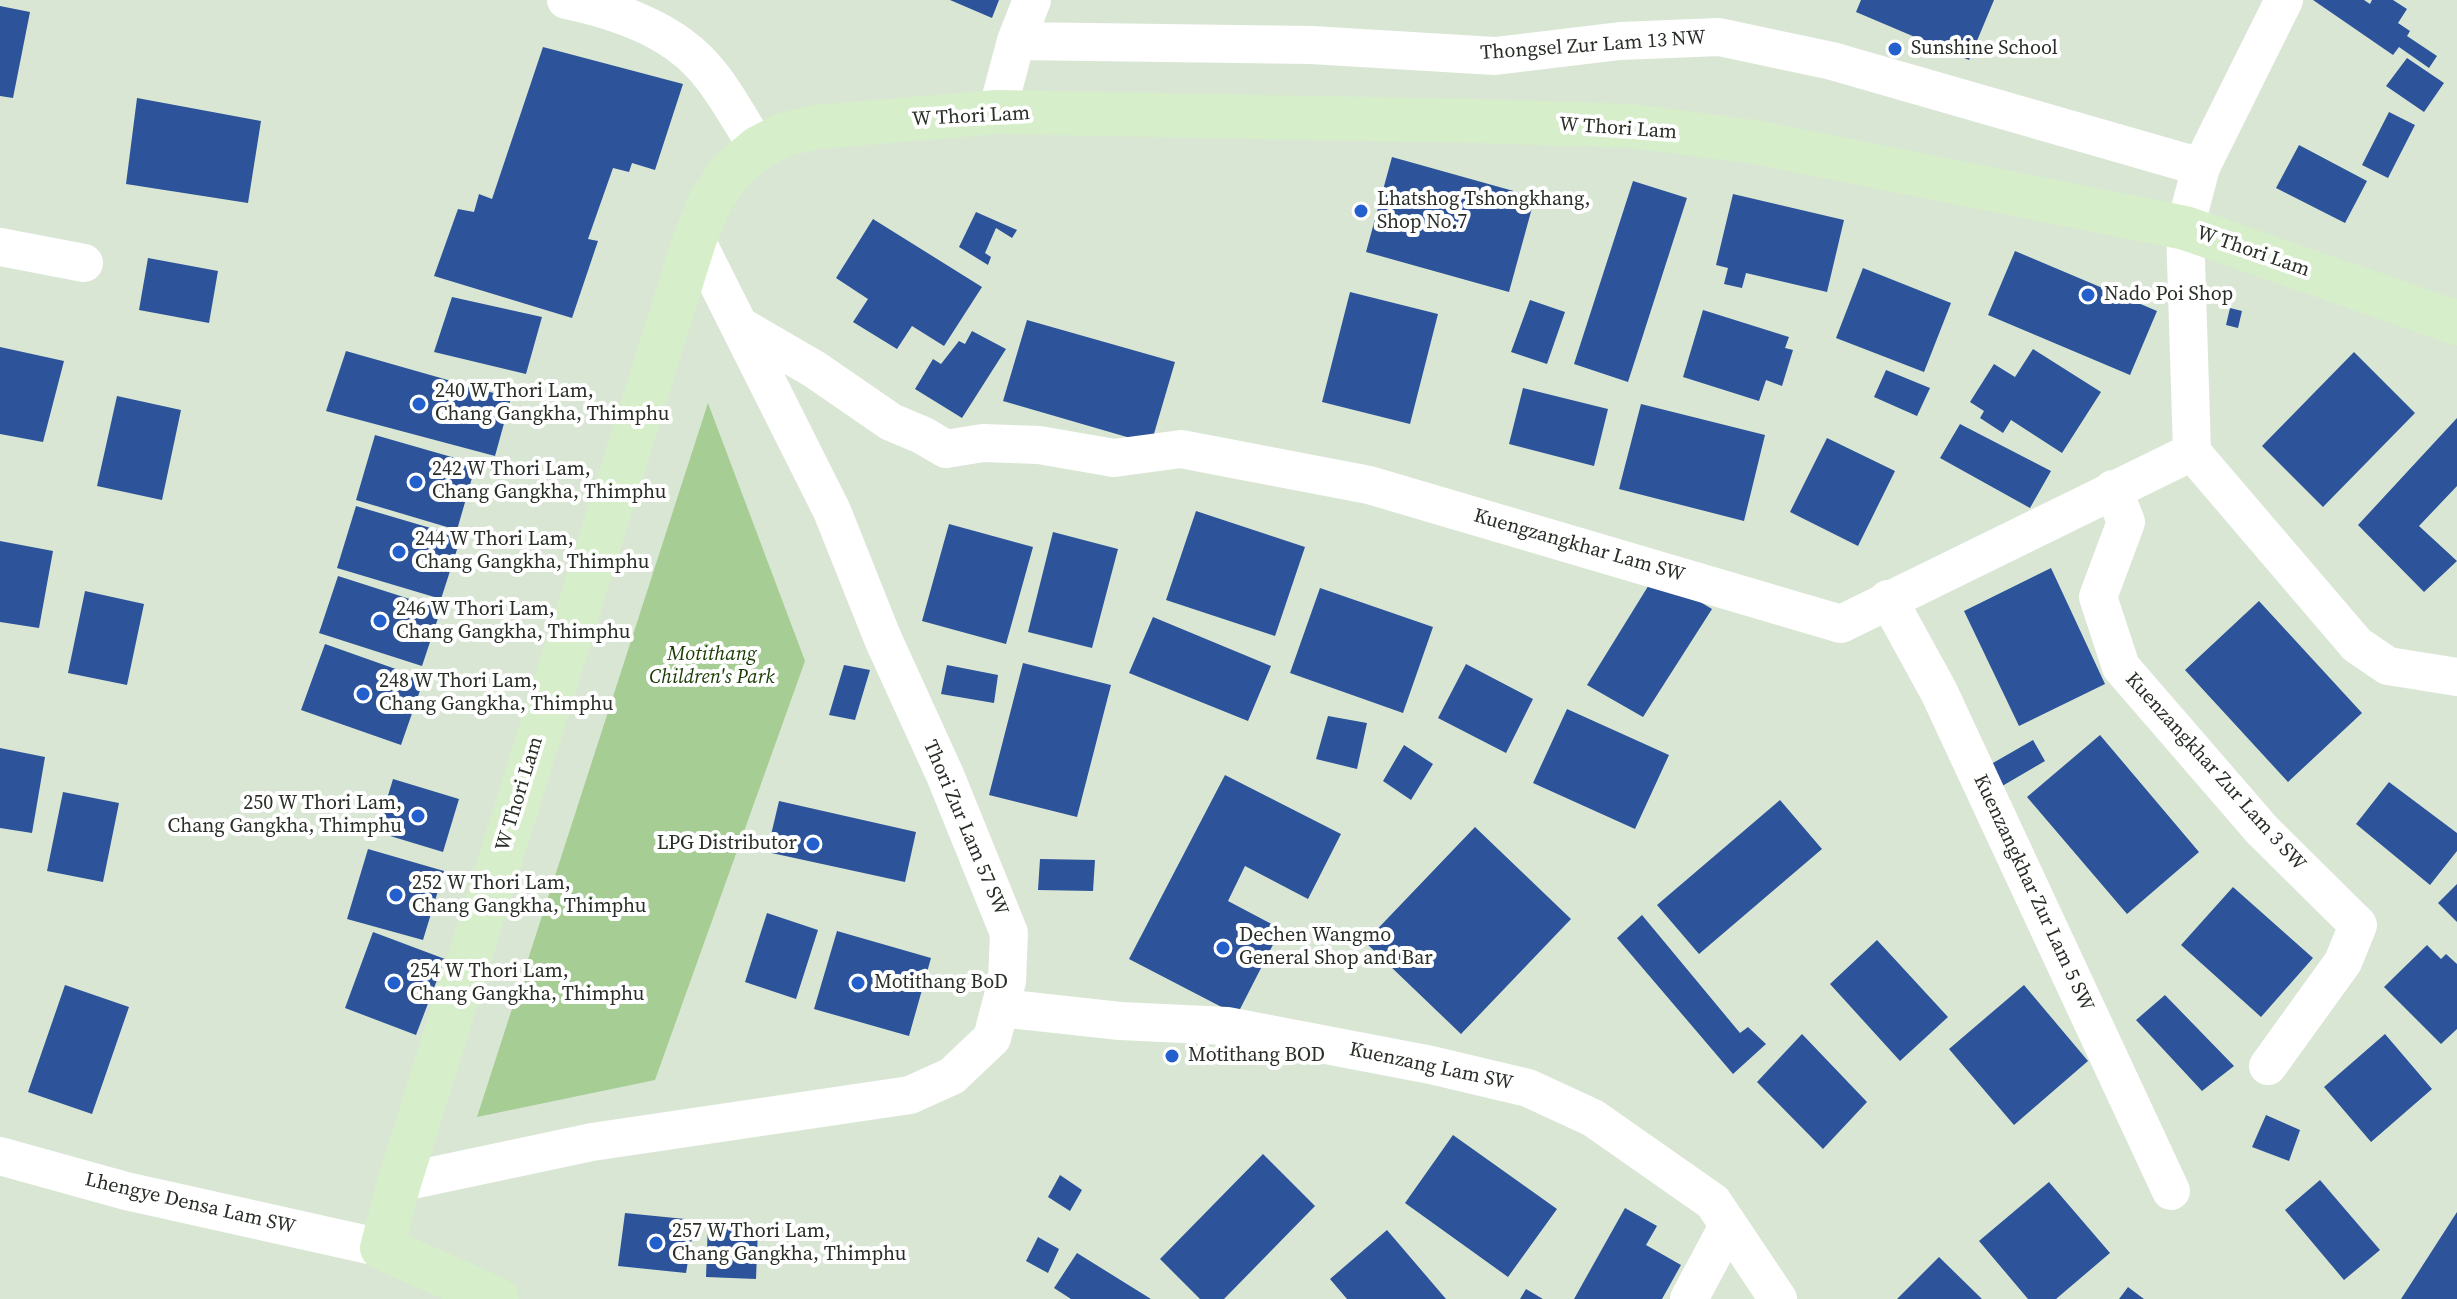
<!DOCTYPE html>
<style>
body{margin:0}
canvas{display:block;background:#d9e6d4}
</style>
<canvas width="2457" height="1299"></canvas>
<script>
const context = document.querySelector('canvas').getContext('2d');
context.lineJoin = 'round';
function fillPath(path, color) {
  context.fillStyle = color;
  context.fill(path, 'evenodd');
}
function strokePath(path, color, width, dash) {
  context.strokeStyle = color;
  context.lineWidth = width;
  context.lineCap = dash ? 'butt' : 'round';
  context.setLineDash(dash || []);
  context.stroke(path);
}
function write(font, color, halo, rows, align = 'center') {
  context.font = font + ' "Source Serif 4",serif';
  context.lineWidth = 8;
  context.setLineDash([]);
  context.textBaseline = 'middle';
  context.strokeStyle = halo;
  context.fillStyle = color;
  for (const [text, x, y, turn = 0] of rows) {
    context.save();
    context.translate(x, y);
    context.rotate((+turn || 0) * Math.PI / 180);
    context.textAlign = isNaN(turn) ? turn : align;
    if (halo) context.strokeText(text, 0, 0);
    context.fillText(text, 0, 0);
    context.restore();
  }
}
fillPath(new Path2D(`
 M708,403l97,258 -150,419 -178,37z`), '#a5cd94');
fillPath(new Path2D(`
 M950,0h49l-7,18z
 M1861,0h133l-25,60 -113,-48z
 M2313,0h51l6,4 2,-4h21l14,9 -9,14 12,8 -3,5 30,20 -8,12 -30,-21 -6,8z
 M0,6l30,6 -17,86 -13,-2z
 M543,47l140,37 -28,86 -23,-7 -3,9 -16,-4 -25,71 10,2 -26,77 -138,-42 24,-67 16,3 5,-18 13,5z
 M2407,58l37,25 -20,29 -38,-26z
 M137,98l124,23 -13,82 -122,-19z
 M2389,112l26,13 -27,53 -26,-13z
 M2299,145l68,36 -22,42 -69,-35z
 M1392,157l143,40 -26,95 -143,-40z
 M1633,181l54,17 -59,184 -54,-18z
 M1733,194l111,26 -17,72 -81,-19 -4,15 -18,-4 4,-16 -12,-3z
 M976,212l41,18 -5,8 -16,-10 -11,25 6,4 -3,8 -29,-18z
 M873,219l109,68 -38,59 -32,-20 -15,23 -44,-27 15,-23 -32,-21z
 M2015,251l142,60 -27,64 -142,-60z
 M148,258l70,13 -9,52 -70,-13z
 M1863,268l88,35 -27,69 -88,-34z
 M1350,292l88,22 -28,110 -88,-22z
 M452,297l90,20 -16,57 -92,-22z
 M1530,300l35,12 -18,52 -36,-12z
 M2230,308l12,3 -4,17 -12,-3z
 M1703,310l86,27 -4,11 8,2 -11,36 -16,-6 -7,21 -76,-24z
 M1027,320l148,42 -24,82 -148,-43z
 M972,331l34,18 -44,69 -47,-29 18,-30 8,5 18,-23 6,3z
 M0,347l64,14 -21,81 -43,-8z
 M2033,349l68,43 -39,61 -51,-33 -8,13 -23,-15 4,-7 -14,-9 24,-38 21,13z
 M346,351l165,47 -16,58 -169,-45z
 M2354,352l61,61 -92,94 -61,-61z
 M1886,370l44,18 -13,28 -43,-19z
 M1523,388l85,21 -14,57 -85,-22z
 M117,396l64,14 -19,90 -65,-14z
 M1641,404l124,31 -21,86 -125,-32z
 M2457,418v68l-38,40 38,35 -33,31 -66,-67z
 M1960,424l91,47 -21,37 -90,-50z
 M375,435l101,29 -19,66 -101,-30z
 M1827,438l68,33 -37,75 -68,-34z
 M356,506l105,31 -20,62 -104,-31z
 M1196,511l109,36 -30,89 -109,-36z
 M949,524l84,23 -27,97 -84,-23z
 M1053,532l65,17 -26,99 -64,-16z
 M0,541l53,10 -14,77 -39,-6z
 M2051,568l54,116 -86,42 -55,-115z
 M1655,575l57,34 -69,108 -56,-32z
 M338,576l103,33 -19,57 -103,-33z
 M1320,588l113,39 -30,86 -113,-40z
 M85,591l59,13 -17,81 -59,-12z
 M2259,601l103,112 -74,69 -103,-112z
 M1153,617l118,49 -23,55 -119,-48z
 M325,644l99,35 -23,66 -100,-35z
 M1023,663l88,22 -34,132 -88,-22z
 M1466,664l67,35 -27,54 -68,-35z
 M844,665l26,5 -15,50 -26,-5z
 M947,665l51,10 -4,28 -53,-9z
 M1567,709l102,46 -34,74 -102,-46z
 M1328,716l39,7 -10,46 -41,-10z
 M2100,735l99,117 -72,62 -100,-117z
 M2033,740l12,21 -53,31 -13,-21z
 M1404,745l29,19 -22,36 -28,-19z
 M0,748l45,9 -13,76 -32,-5z
 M1225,775l116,59 -33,65 -63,-33 -17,35 53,28 -44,86 -108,-56z
 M393,779l66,20 -16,53 -66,-20z
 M2389,782l68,51v18l-27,34 -74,-61z
 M63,792l56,11 -16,79 -56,-11z
 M1780,800l42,49 -123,105 -42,-49z
 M779,801l137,31 -11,50 -138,-30z
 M1475,827l96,92 -110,115 -96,-92z
 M368,849l76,22 -21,69 -76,-21z
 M1040,859l55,1 -2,31 -55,-1z
 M2457,884v38l-19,-19z
 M2233,887l80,71 -52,59 -80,-72z
 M767,913l51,17 -22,69 -51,-17z
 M1642,915l98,118 8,-6 18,17 -33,30 -116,-136z
 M837,931l94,27 -22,78 -95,-27z
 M373,932l72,27 -29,76 -71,-27z
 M1877,940l71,77 -48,44 -70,-77z
 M2427,945l14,14 5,-5 11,10v65l-16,15 -57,-57z
 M65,985l64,22 -37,107 -64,-22z
 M2024,985l64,76 -74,64 -65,-76z
 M2165,995l69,71 -32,25 -66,-71z
 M1802,1034l65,68 -44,47 -66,-67z
 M2385,1034l47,55 -61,53 -47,-55z
 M2266,1115l34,15 -11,31 -37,-14z
 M1453,1135l104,74 -49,68 -103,-74z
 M1263,1154l52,52 -91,93h-24l-40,-40z
 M1060,1175l22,15 -12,21 -22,-14z
 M2320,1180l60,70 -36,30 -59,-70z
 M2049,1182l61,71 -54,46h-28l-49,-58z
 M1625,1208l32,18 -11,19 35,20 -19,34h-88z
 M2457,1212v87h-56z
 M625,1213l70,7 -9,53 -68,-7z
 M708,1223l50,5 -2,51 -50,-2z
 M1387,1230l59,69h-99l-17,-20z
 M1038,1237l21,12 -11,24 -22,-12z
 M1077,1253l74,46h-80l-17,-11z
 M1939,1257l43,42h-85z
 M2128,1287l16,12h-25z
 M1526,1289l17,10h-23z`), '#2d549a');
strokePath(new Path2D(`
 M566,0c49,10 103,28 137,66 22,24 37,55 55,82
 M1016,41l295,4 184,11 125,-15 99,-4 113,24 369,106
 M997,112l19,-71 16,-41
 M0,247l84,16
 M740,326l74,43 77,53 31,13 24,14 37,-6 56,2 75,13 67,-9 188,36 472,139 351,-172 -7,-224 16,-61 83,-167
 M2192,452l165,193 31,21 69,11
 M2113,489l13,33 -28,75 23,70 141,163 96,95 -15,37 -75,104
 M1888,599l51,93 232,499
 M1001,1008l119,13 107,5 204,39 97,23 65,30 120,84 65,97
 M0,1156l126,35 256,57
 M399,1183l193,-41 318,-47 42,-19 40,-38 15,-57 2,-48 -64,-158 -62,-136 -51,-128 -137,-273
 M1689,1299l39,-73`), '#fff', 38);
strokePath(new Path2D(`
 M497,1299l-115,-51 17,-65 296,-945 16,-38 20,-29 27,-23 25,-13 34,-8 180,-15 479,9 156,5 123,16 430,86 272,95`), '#d6eec9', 44);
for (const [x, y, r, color] of [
 [1895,49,8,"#2460cd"],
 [1361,211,8,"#2460cd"],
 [2088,295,8,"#2460cd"],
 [419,404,8,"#2460cd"],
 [416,482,8,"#2460cd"],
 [399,552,8,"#2460cd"],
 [380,621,8,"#2460cd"],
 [363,694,8,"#2460cd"],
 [418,816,8,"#2460cd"],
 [813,844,8,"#2460cd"],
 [396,895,8,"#2460cd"],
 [1223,948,8,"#2460cd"],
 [394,983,8,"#2460cd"],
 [858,983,8,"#2460cd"],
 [1172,1056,8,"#2460cd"],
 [656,1243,8,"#2460cd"]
]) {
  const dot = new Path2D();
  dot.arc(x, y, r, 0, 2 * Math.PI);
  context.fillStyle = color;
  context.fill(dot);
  strokePath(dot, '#fff', 3);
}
write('20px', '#292e27', '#fff', [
 ["Thongsel Zur Lam 13 NW",1593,46,-4],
 ["W Thori Lam",971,117,-3],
 ["W Thori Lam",1618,129,4],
 ["W Thori Lam",2253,252,19],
 ["Kuengzangkhar Lam SW",1579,546,16],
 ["Kuenzangkhar Zur Lam 3 SW",2215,772,48],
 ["W Thori Lam",520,794,-73],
 ["Thori Zur Lam 57 SW",965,828,67],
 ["Kuenzangkhar Zur Lam 5 SW",2033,893,65],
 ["Kuenzang Lam SW",1431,1067,12],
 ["Lhengye Densa Lam SW",190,1204,13]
]);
write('20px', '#292e27', '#fff', [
 ["Sunshine School",1911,49],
 ["Lhatshog Tshongkhang,",1377,200],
 ["Shop No.7",1377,223],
 ["Nado Poi Shop",2104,295],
 ["240 W Thori Lam,",435,392],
 ["Chang Gangkha, Thimphu",435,415],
 ["242 W Thori Lam,",432,470],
 ["Chang Gangkha, Thimphu",432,493],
 ["244 W Thori Lam,",415,540],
 ["Chang Gangkha, Thimphu",415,563],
 ["246 W Thori Lam,",396,610],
 ["Chang Gangkha, Thimphu",396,633],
 ["248 W Thori Lam,",379,682],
 ["Chang Gangkha, Thimphu",379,705],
 ["250 W Thori Lam,",402,804,"right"],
 ["Chang Gangkha, Thimphu",402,827,"right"],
 ["LPG Distributor",797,844,"right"],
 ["252 W Thori Lam,",412,884],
 ["Chang Gangkha, Thimphu",412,907],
 ["Dechen Wangmo",1239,936],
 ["General Shop and Bar",1239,959],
 ["254 W Thori Lam,",410,972],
 ["Chang Gangkha, Thimphu",410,995],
 ["Motithang BoD",874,983],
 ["Motithang BOD",1188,1056],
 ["257 W Thori Lam,",672,1232],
 ["Chang Gangkha, Thimphu",672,1255]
], 'left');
write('italic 20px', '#173a00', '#fff', [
 ["Motithang",712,655],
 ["Children's Park",712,678]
]);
</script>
